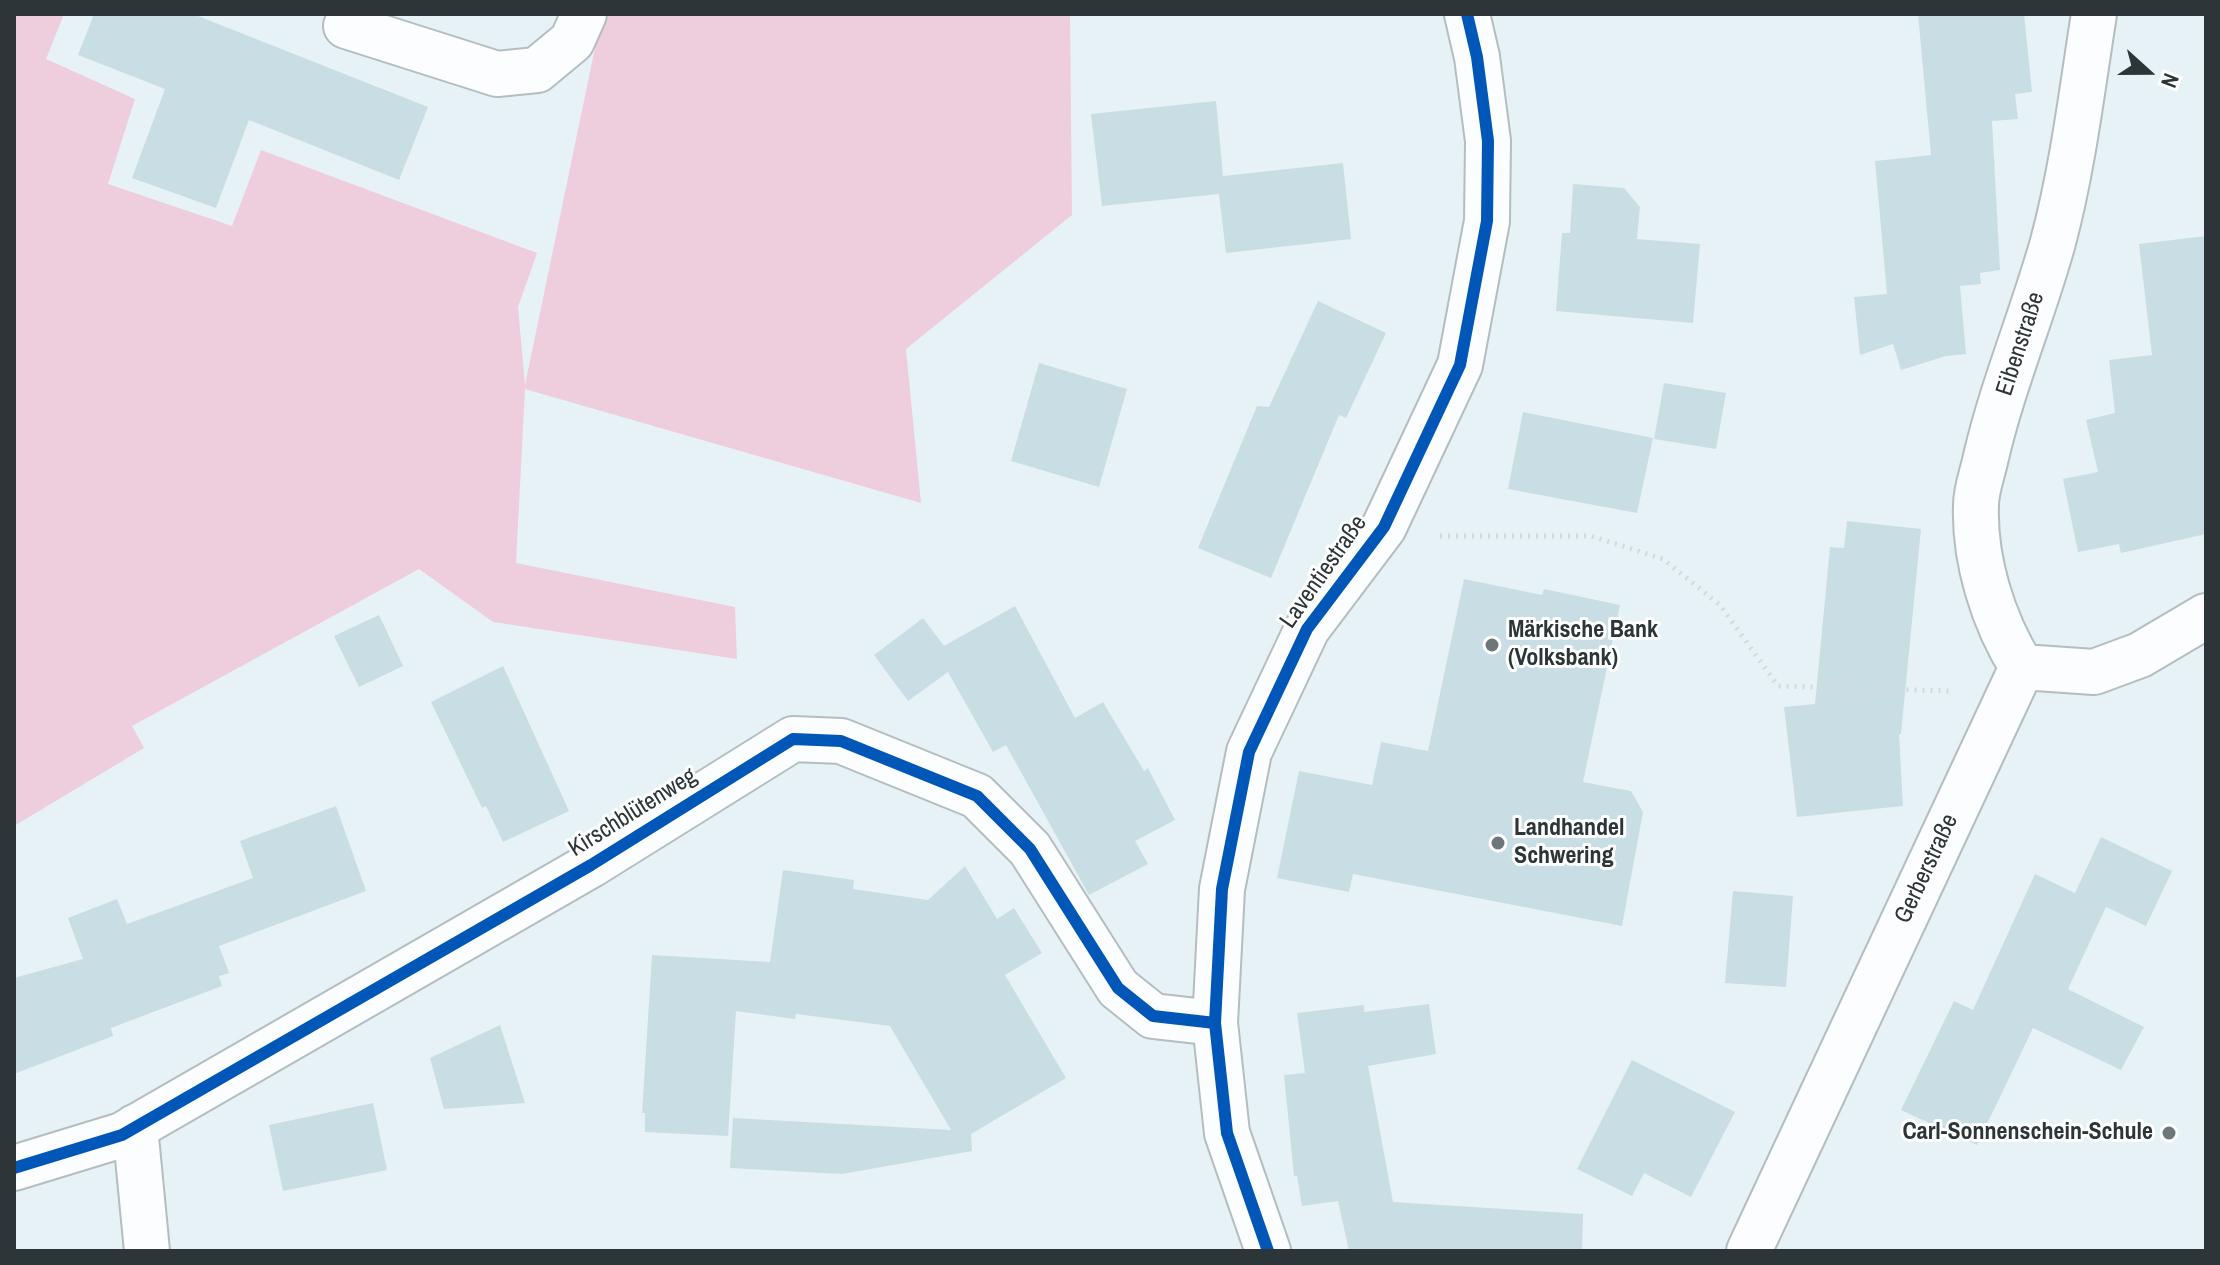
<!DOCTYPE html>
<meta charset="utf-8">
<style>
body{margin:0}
#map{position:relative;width:2220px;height:1265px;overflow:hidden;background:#e7f2f6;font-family:"Archivo Narrow",sans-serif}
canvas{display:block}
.frame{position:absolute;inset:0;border:16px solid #2c3537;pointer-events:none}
.north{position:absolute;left:2108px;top:32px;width:80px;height:80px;-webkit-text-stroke:6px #fff;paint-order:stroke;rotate:111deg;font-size:22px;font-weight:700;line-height:32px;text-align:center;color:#2c3537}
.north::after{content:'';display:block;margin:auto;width:28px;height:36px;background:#2c3537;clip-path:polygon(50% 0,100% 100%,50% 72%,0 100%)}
</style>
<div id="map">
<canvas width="2220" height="1265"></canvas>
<div class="frame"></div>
<div class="north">N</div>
</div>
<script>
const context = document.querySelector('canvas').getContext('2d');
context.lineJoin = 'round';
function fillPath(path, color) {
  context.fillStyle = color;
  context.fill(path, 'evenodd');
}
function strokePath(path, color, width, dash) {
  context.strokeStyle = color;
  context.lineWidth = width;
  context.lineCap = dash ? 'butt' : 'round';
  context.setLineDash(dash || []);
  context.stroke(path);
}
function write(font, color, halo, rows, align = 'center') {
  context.font = font + ' "Archivo Narrow",sans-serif';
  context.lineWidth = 6;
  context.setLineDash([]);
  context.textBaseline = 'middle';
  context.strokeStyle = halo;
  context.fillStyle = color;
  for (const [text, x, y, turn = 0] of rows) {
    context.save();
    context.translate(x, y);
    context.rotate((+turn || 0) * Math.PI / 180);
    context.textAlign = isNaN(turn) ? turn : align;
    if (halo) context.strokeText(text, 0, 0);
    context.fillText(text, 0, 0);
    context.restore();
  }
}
fillPath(new Path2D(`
 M14,14h50l-18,45 89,40 -27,85 124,42 29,-76 276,103 -19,54 7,78 77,-371h468l2,201 -166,134 15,154 -396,-114 -9,174 219,44 2,52 -244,-37 -74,-53 -287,157 12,22 -130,78z`), '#eecedd');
fillPath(new Path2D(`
 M94,14h99l235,93 -29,73 -150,-60 -33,88 -84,-30 33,-89 -87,-34z
 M1918,14h106l8,78 -17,2 3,25 -26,2 8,149 -20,3 1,11 -21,2 6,68 -20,2 -45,14 -8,-26 -33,11 -6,-58 33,-3 -12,-133 56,-6z
 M1216,101l7,75 120,-13 8,76 -125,14 -7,-59 -117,12 -11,-92z
 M1573,184l51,4 16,19 -3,32 63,5 -7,79 -137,-12 6,-78h8z
 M2206,236v298l-85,19 -2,-9 -41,8 -15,-73 35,-7 -12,-52 29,-7 -6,-53 43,-5 -13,-111z
 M1318,301l68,32 -40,85 -7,-3 -68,163 -73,-30 59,-142 12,1z
 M1039,363l88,26 -28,98 -88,-26z
 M1664,383l62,10 -10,56 -62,-10z
 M1523,412l130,26 -16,75 -129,-24z
 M1847,521l74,8 -20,205h-2l4,72 -106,11 -13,-110 31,-3 15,-157 14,1z
 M1464,579l78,16 2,-6 76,16 -37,177 48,9 12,21 -21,114 -269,-52 -4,18 -72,-14 22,-107 73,14 9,-43 47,9z
 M1015,606l60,112 28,-16 41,69 4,-3 27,52 -40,21 13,23 -59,31 -83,-150 -13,7 -45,-80 -40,29 -34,-46 49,-37 21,28z
 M379,615l24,51 -44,21 -25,-51z
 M503,666l66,145 -66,31 -17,-36 -4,2 -51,-106z
 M336,806l30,85 -147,55 10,27 -10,3 3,10 -111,42 2,8 -99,38v-96l69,-19 -15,-41 49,-19 10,25 126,-46 -13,-37z
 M2101,837l71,34 -26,55 -40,-19 -38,82 76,38 -23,43 -88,-42 -56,117 -76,-35 53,-109 19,9 62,-136 40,19z
 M965,866l32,53 17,-11 28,45 -37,22 61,103 -95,56 1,17 -130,23 -112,-6 3,-50 218,12 -61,-104 -94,-12 -1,5 -59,-8 -8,125 -83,-4v-19h-3l10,-158 118,7 13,-92 71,10 -1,9 75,11z
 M1733,891l60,5 -7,91 -61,-4z
 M1429,1004l7,50 -68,12 25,136 190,12 -1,37h-233l-11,-50 -36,5 -5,-30h-3l-10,-101 21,-2 -8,-60 67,-8v7z
 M500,1025l25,78 -81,6 -14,-51z
 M1632,1060l103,52 -44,85 -47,-24 -12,23 -55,-27z
 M373,1103l14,67 -104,21 -14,-66z`), '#c9dee4');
const minor = new Path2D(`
 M346,26l151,48 40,-4 35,-29 12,-27
 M2022,667c-29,-46 -48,-107 -46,-162 0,-16 7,-33 10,-48 17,-73 47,-143 67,-215 20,-75 29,-152 41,-228
 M135,1127l12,124
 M14,1168l108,-33 469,-270 202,-126 48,2 136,55 53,53 88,139 35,28 62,7
 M1749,1251l273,-584 72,5 46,-17 66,-39`);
const tertiary = new Path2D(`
 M1268,1251l-41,-118 -12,-110 7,-134 27,-137 58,-123 77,-102 76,-162 27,-144 1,-80 -11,-84 -10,-43`);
strokePath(minor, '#b4bdc0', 48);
strokePath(tertiary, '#b4bdc0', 48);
strokePath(new Path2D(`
 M1440,536h151l72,23 57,46 58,81 174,5`), '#d6d9db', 5, [2, 6]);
strokePath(minor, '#fbfdfe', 44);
strokePath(tertiary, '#fbfdfe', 44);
strokePath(new Path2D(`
 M14,1168l108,-33 469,-270 202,-126 48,2 136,55 53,53 88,139 35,28 62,7
 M1268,1251l-41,-118 -12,-110 7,-134 27,-137 58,-123 77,-102 76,-162 27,-144 1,-80 -11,-84 -10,-43`), '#0057b8', 12);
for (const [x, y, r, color] of [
 [1492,645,8,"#6d777a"],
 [1498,843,8,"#6d777a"],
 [2169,1133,8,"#6d777a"]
]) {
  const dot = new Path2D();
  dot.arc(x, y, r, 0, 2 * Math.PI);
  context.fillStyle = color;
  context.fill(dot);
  strokePath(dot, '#fff', 3);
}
write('24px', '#2c3537', '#fff', [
 ["Eibenstraße",2021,344,-72],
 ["Laventiestraße",1324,572,-55],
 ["Kirschblütenweg",633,813,-32],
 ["Gerberstraße",1927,869,-65]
]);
write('bold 24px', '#2c3537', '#fff', [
 ["Märkische Bank",1508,631],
 ["(Volksbank)",1508,659],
 ["Landhandel",1514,829],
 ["Schwering",1514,857],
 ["Carl-Sonnenschein-Schule",2153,1133,"right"]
], 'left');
</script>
